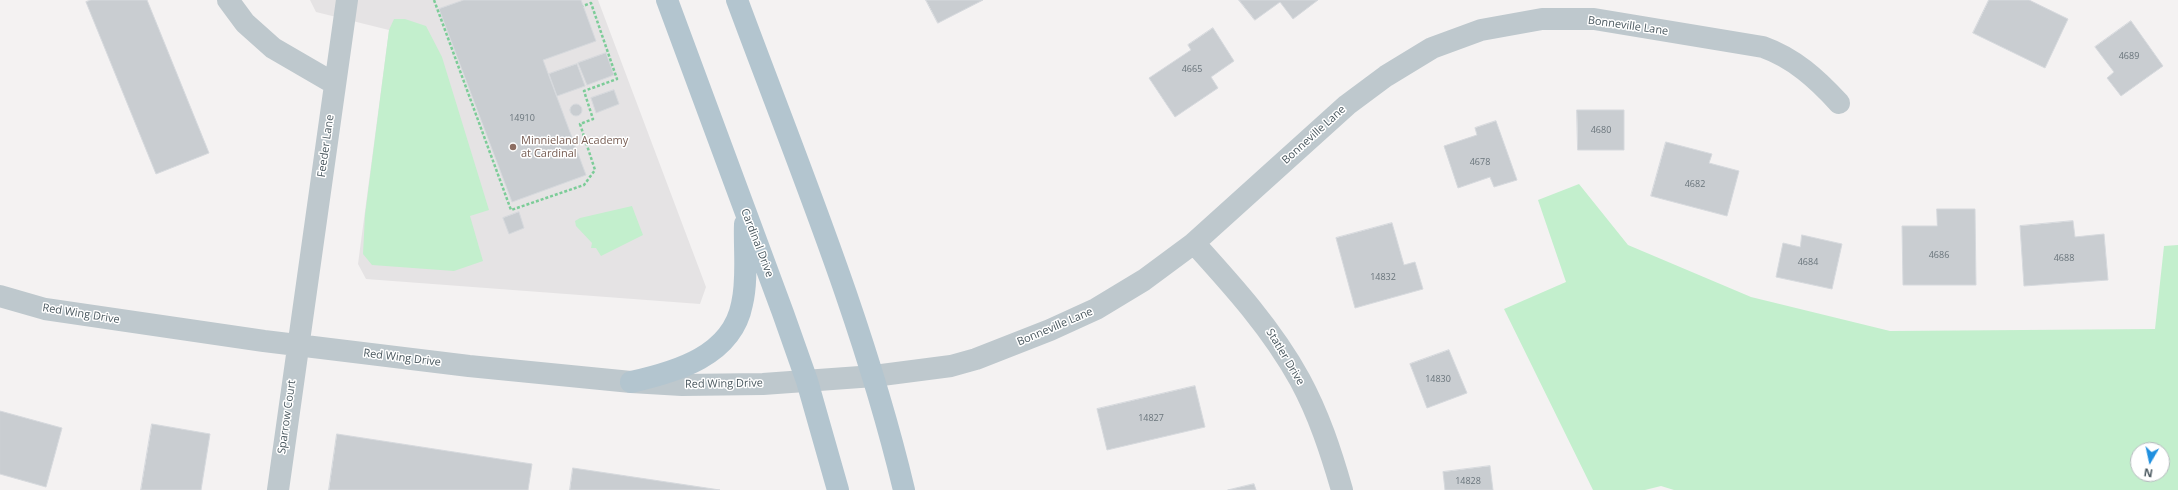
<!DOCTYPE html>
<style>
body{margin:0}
#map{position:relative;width:2178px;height:490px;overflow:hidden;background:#f4f2f2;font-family:"Open Sans",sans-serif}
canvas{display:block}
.north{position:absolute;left:2130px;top:442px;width:40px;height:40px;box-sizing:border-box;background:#fff;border:1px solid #b7bcbf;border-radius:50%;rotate:189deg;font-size:11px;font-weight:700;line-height:16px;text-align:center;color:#4a585f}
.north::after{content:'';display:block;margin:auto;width:14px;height:18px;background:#2090df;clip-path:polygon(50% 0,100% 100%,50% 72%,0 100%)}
</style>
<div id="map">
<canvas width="2178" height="490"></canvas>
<div class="north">N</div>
</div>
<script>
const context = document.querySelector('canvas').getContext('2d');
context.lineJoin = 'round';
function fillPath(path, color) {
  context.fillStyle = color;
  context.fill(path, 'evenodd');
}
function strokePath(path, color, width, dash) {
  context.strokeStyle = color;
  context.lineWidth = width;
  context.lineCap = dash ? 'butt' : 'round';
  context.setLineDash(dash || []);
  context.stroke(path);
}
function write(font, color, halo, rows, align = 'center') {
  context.font = font + ' "Open Sans",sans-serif';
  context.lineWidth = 3;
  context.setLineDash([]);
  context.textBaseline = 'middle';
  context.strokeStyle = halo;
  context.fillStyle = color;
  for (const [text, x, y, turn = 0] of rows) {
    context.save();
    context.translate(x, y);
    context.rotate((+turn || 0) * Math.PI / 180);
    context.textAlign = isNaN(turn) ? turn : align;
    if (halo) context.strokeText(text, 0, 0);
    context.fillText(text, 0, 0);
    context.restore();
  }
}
fillPath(new Path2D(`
 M310,0h288l108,287 -6,17 -334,-25 -8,-15 31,-234 -73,-18z`), '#e5e3e4');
fillPath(new Path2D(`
 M394,19h11l21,7 16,31 47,153 -19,6 13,45 -29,10 -82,-6 -9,-11 2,-39 24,-185z
 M1579,184l49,61 123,52 139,34 265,-2 9,-83 14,-1v245h-504l-13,-4 -16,4h-52l-89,-181 62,-27 -28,-82zM2138,450h24v24h-24z
 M632,206l11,29 -42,21 -5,-8h-5l1,-5 -16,-17 -1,-5 5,-3z`), '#c3efcd');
const building = new Path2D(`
 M91,0h56l62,153 -53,21 -70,-172z
 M464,0h117l15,41 -53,19 43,115 -74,27 -73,-193z
 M926,0h57l-45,23z
 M1239,0h79l-25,19 -13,-17 -25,18z
 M1989,0h40l39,19 -23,49 -72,-35z
 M2131,21l32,45 -42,30 -14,-18 7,-6 -19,-25z
 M1213,28l21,33 -23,16 7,11 -43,29 -26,-39 42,-28 -3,-5z
 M606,53l8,22 -27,10 -9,-22z
 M577,64l8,22 -28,10 -8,-22z
 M614,90l5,14 -23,9 -5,-15z
 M570 110a6 6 0 1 1 12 0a6 6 0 1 1-12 0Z
 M1577,110h47v40h-46z
 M1496,121l21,59 -23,7 -4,-10 -32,11 -14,-42 33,-11 -2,-7z
 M1666,142l46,12 -3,9 30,8 -12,45 -76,-20z
 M1937,209h38l1,76h-73l-1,-59h35z
 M519,212l5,16 -15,6 -6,-16z
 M2073,221l2,16 29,-3 4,46 -84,6 -4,-60z
 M1392,223l12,42 11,-3 8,27 -68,19 -19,-70z
 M1802,235l40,9 -10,45 -56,-12 7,-34 17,4z
 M1449,350l18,43 -40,15 -17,-44z
 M1195,386l10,41 -98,23 -10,-41z
 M0,411l62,17 -16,59 -46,-13z
 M152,424l58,10 -9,56h-60z
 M337,434l195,30 -4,26h-199z
 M1490,466l3,24h-48l-2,-18z
 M573,468l147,22h-150z
 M1254,484l2,6h-28z`);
fillPath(building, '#c9cdd1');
strokePath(building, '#d6d9dd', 1);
strokePath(new Path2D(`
 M434,0l77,210 73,-25 11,-15 -15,-46 13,-5 -9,-28 33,-12 -26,-76 -8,3`), '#7ccc98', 2.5, [3, 2]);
strokePath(new Path2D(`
 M228,0l17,23 28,25 62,36
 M1194,243c39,43 78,86 106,137 19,35 31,72 42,110
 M0,296l45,13 219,32 205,25 162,16 51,3 81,-1 111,-8 77,-10 25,-7 74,-29 46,-21 48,-29 50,-37 153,-138 39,-29 46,-28 49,-18 61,-11h52l169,28c31,11 54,32 76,56
 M278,490l69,-490`), '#bec8cd', 22);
strokePath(new Path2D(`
 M667,0l116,313 24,68 31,109
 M737,0c60,162 127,322 167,490
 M631,382c45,-10 101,-26 111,-78 6,-25 2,-54 3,-80`), '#b3c5cf', 22);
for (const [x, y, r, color] of [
 [513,147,4,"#8d6e63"]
]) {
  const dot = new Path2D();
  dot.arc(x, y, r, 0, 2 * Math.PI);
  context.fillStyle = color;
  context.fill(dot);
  strokePath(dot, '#fff', 1.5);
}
write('9px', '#6a757c', null, [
 ["4689",2129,56],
 ["4665",1192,69],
 ["14910",522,118],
 ["4680",1601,130],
 ["4678",1480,162],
 ["4682",1695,184],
 ["4686",1939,255],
 ["4688",2064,258],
 ["4684",1808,262],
 ["14832",1383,277],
 ["14830",1438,379],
 ["14827",1151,418],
 ["14828",1468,481]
]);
write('11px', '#4a585f', '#fff', [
 ["Bonneville Lane",1628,26,8],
 ["Bonneville Lane",1314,135,-42],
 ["Feeder Lane",326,146,-82],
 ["Cardinal Drive",757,243,69],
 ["Red Wing Drive",81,314,9],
 ["Bonneville Lane",1055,327,-23],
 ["Statler Drive",1285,357,59],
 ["Red Wing Drive",402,358,7],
 ["Red Wing Drive",724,384,-1],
 ["Sparrow Court",287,417,-82]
]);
write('11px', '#785e54', '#fff', [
 ["Minnieland Academy",521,141],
 ["at Cardinal",521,154]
], 'left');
</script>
